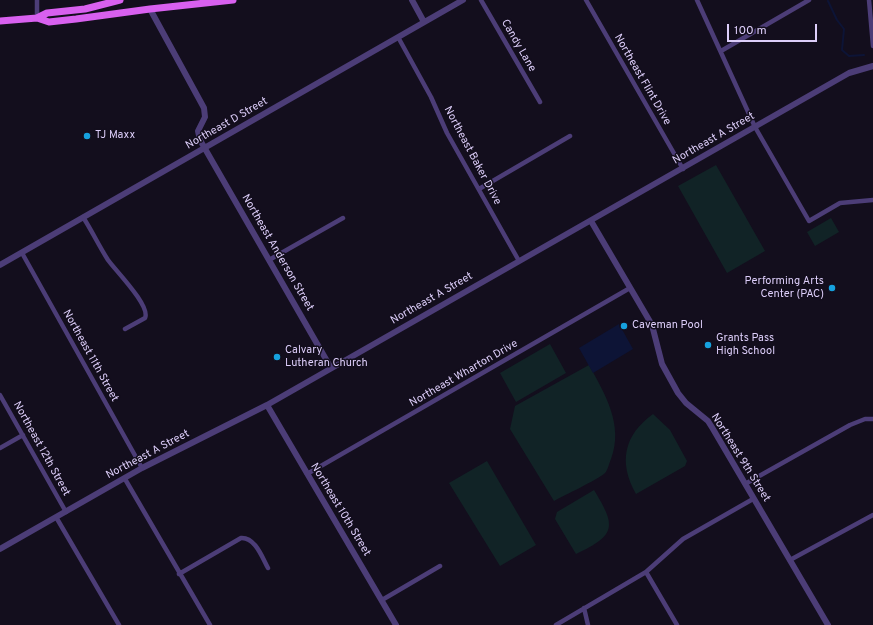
<!DOCTYPE html>
<style>
body{margin:0}
#map{position:relative;width:873px;height:625px;overflow:hidden;background:#130e1d;font-family:Overpass,sans-serif}
canvas{display:block}
.scale{position:absolute;left:727px;top:24px;width:90px;height:18px;box-sizing:border-box;border:2px solid #ddcefa;border-top:0;padding-left:5px;font-size:12px;line-height:14px;white-space:nowrap;color:#ddcefa;-webkit-text-stroke:3px #130e1d;paint-order:stroke}
</style>
<div id="map">
<canvas width="873" height="625"></canvas>
<div class="scale">100 m</div>
</div>
<script>
const context = document.querySelector('canvas').getContext('2d');
context.lineJoin = 'round';
function fillPath(path, color) {
  context.fillStyle = color;
  context.fill(path, 'evenodd');
}
function strokePath(path, color, width, dash) {
  context.strokeStyle = color;
  context.lineWidth = width;
  context.lineCap = dash ? 'butt' : 'round';
  context.setLineDash(dash || []);
  context.stroke(path);
}
function write(font, color, halo, rows, align = 'center') {
  context.font = font + ' Overpass,sans-serif';
  context.lineWidth = 3;
  context.setLineDash([]);
  context.textBaseline = 'middle';
  context.strokeStyle = halo;
  context.fillStyle = color;
  for (const [text, x, y, turn = 0] of rows) {
    context.save();
    context.translate(x, y);
    context.rotate((+turn || 0) * Math.PI / 180);
    context.textAlign = isNaN(turn) ? turn : align;
    if (halo) context.strokeText(text, 0, 0);
    context.fillText(text, 0, 0);
    context.restore();
  }
}
fillPath(new Path2D(`
 M716,165l49,86 -38,22 -49,-87z
 M831,218l8,14 -24,14 -8,-14z
 M550,344l16,29 -50,29 -16,-29z
 M589,365c16,29 35,60 22,94 -2,4 -3,11 -6,14 -8,7 -40,22 -51,28l-44,-72 5,-23z
 M653,414l17,16 17,31 -2,5 -49,28c-18,-32 -12,-59 17,-80z
 M487,461l49,84 -36,21 -51,-83z
 M594,490c22,36 23,45 -18,64l-21,-35 2,-7z`), '#112326');
fillPath(new Path2D(`
 M619,324l14,25 -40,24 -14,-25z`), '#0d1436');
strokePath(new Path2D(`
 M828,1l9,19 7,9 -2,21 7,6 15,-1`), '#0d1436', 2);
strokePath(new Path2D(`
 M37,0v18
 M481,0l59,102
 M586,0l97,169
 M697,0l58,127 54,94 31,-18 33,-3
 M869,0l4,46
 M398,37l33,60 16,36 72,128
 M721,51l88,-51
 M479,189l91,-53
 M83,217c9,14 16,29 25,43 7,10 43,46 37,58l-20,11
 M22,253l120,215
 M269,260l74,-42
 M0,395l66,117
 M0,448l23,-13
 M307,474l323,-186
 M125,479l85,146
 M745,484l105,-59 15,-6h8
 M56,517l63,108
 M790,560l83,-45
 M646,572l31,53
 M179,574l62,-36c14,-1 21,19 27,30
 M382,600l58,-34
 M584,608l4,17
 M556,625l90,-53 37,-33 70,-40`), '#4c3d77', 4.5);
strokePath(new Path2D(`
 M412,0l12,22
 M150,9l54,99 1,9 -7,14 2,9 131,228
 M591,221l61,104 10,39 16,29 8,10 22,18 5,8 115,196
 M0,265l463,-265
 M267,405l129,220
 M0,549l142,-81 125,-63 582,-332 24,-7`), '#4c3d77', 6);
strokePath(new Path2D(`
 M37,18l12,4 27,-3 74,-10 83,-9
 M0,21l37,-3 10,-5 38,-4 35,-9`), '#d860ef', 7);
for (const [x, y, r, color] of [
 [87,136,4,"#16a1de"],
 [832,288,4,"#16a1de"],
 [624,326,4,"#16a1de"],
 [708,345,4,"#16a1de"],
 [277,357,4,"#16a1de"]
]) {
  const dot = new Path2D();
  dot.arc(x, y, r, 0, 2 * Math.PI);
  context.fillStyle = color;
  context.fill(dot);
  strokePath(dot, '#130e1d', 1.5);
}
write('11px', '#ddcefa', '#130e1d', [
 ["Candy Lane",518,46,60],
 ["Northeast Flint Drive",642,80,60],
 ["Northeast D Street",227,124,-30],
 ["Northeast A Street",714,139,-30],
 ["Northeast Baker Drive",472,156,62],
 ["Northeast Anderson Street",277,253,60],
 ["Northeast A Street",432,299,-30],
 ["Northeast 11th Street",90,356,61],
 ["Northeast Wharton Drive",464,374,-30],
 ["Northeast 12th Street",41,449,61],
 ["Northeast A Street",148,455,-28],
 ["Northeast 9th Street",740,458,58],
 ["Northeast 10th Street",340,510,59]
]);
write('11px', '#ddcefa', '#130e1d', [
 ["TJ Maxx",95,136],
 ["Performing Arts",824,282,"right"],
 ["Center (PAC)",824,295,"right"],
 ["Caveman Pool",632,326],
 ["Grants Pass",716,339],
 ["High School",716,352],
 ["Calvary",285,351],
 ["Lutheran Church",285,364]
], 'left');
</script>
